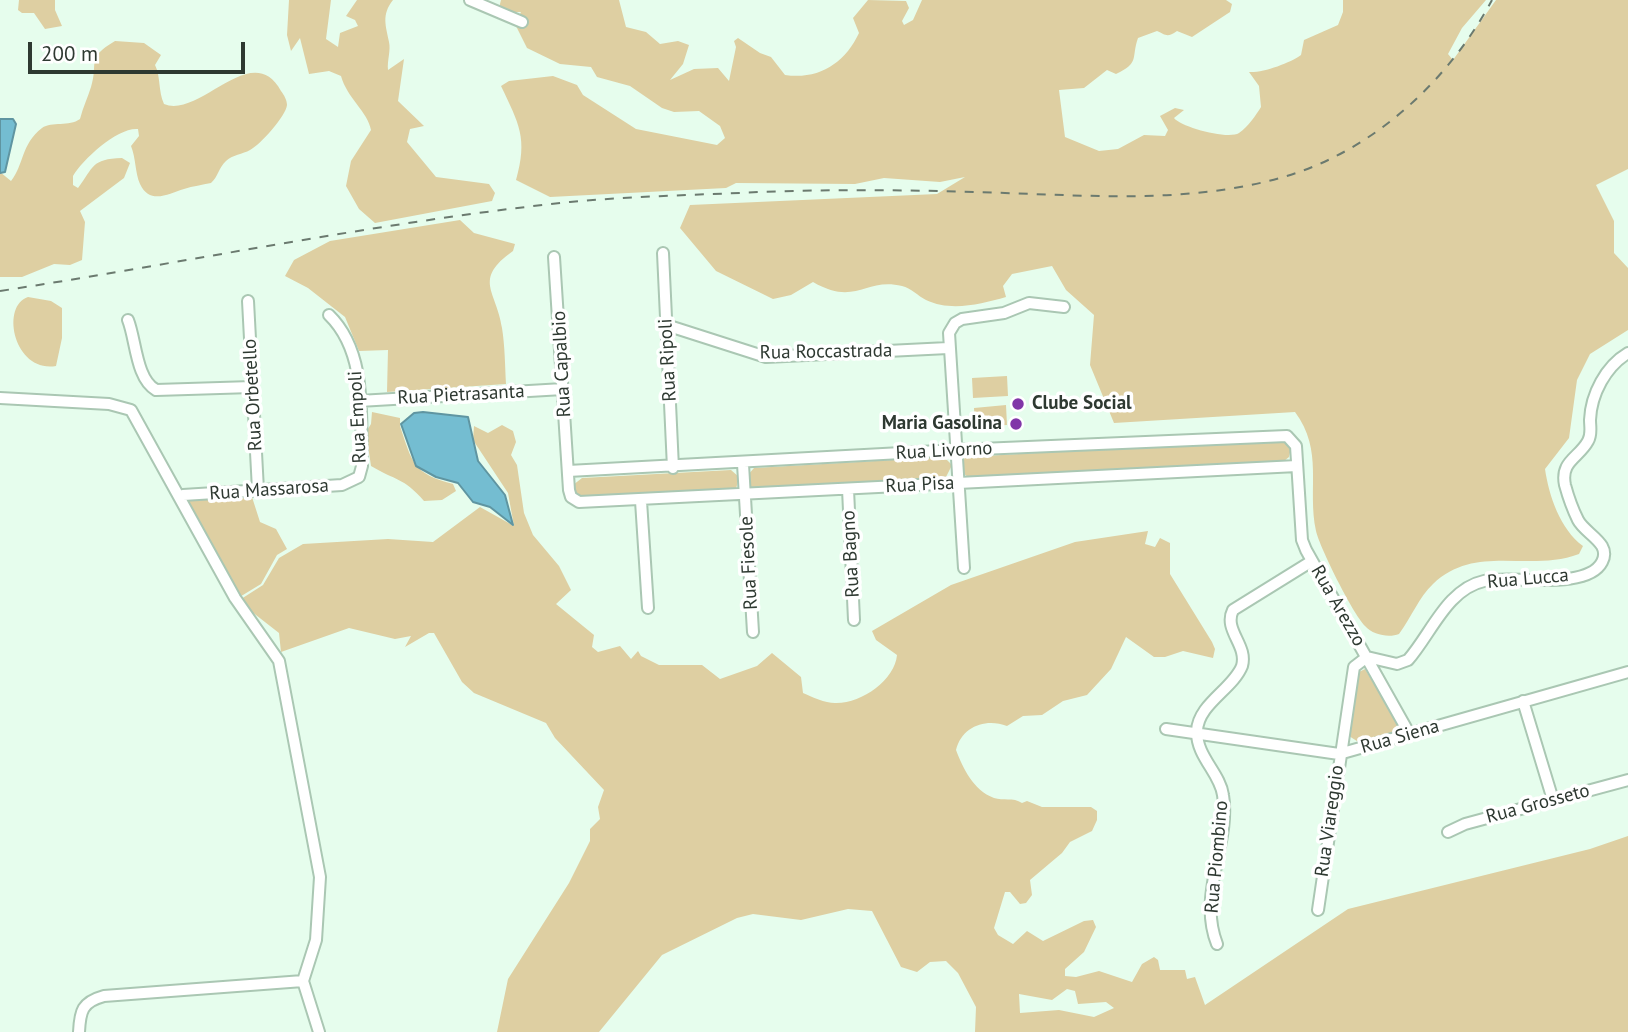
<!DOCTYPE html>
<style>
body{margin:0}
#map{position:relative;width:1628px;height:1032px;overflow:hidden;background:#e6fded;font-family:"PT Sans",sans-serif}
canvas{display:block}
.scale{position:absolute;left:28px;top:42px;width:217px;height:32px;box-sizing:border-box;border:4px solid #2e3931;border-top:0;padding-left:9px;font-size:21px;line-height:24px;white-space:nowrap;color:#2e3931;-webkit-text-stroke:5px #fff;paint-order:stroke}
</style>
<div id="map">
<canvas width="1628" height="1032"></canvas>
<div class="scale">200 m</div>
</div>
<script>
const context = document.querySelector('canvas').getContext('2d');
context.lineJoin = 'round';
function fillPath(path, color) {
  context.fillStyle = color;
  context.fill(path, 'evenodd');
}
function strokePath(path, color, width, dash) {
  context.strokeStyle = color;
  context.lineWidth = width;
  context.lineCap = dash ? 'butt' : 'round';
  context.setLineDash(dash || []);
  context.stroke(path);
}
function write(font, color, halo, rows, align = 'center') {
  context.font = font + ' "PT Sans",sans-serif';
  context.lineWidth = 7;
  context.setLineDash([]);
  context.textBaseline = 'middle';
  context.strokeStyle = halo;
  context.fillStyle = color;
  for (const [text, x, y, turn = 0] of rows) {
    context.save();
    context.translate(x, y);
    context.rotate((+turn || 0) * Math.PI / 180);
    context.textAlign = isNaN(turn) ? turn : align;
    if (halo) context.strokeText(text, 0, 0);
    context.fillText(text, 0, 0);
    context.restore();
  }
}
fillPath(new Path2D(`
 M19,0h36v10l7,16 -17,3 -11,-16h-12l-4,-3z
 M289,0h42l-5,39 12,8 2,-14 18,-7 -3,-6 -9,-4 11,-16h36c-12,15 -7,26 -4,42 2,8 -2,19 -1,28l16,-11 -6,42 26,25 -14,3 -3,13 29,35 53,7 6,9 -3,8 -117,22 -16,-14 -13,-23 5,-25 20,-31c-3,-18 -24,-32 -30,-54l-12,-5 -20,3 -9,-36 -9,13 -4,-16z
 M501,0h118l7,27 20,5 14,12 18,-3 11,4 -6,19 -13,16 24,-11 24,-1 11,13 7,-34 -2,-6 4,-3 22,15 11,4 14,18c34,5 60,-12 74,-42l-6,-15 15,-18 38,1 3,7 -7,13 2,4 9,-5 9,-20h304l6,4 -2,8 -38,25 -15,-6c-10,7 -11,4 -20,0l-19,7c-7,20 2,25 -22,36l-9,-4 -23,18 -25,2 6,47 34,14 19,-2 26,-14 21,1 3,-6 -8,-14 15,-8 9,2 -10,8c7,9 54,22 65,15 9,-6 17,-18 22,-26l-2,-21 -10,-14c14,1 41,-9 52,-17l3,-15 34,-15 5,-13v-12h143l-24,28 -14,26 5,6 43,-60h132v169l-32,16 18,36v32l14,15v62l-38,24 -13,26 -8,58 -24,31c4,27 15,60 38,77l-4,8c-51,19 -103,-11 -146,30 -14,13 -22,34 -34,50 -10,4 -26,1 -34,-8 -13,-14 -45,-78 -49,-95 -9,-43 8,-80 -21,-119l-181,11 -24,-58 4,-50 -28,-25 -14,-24 -40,8 -9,12 3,11c-25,7 -55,15 -80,3 -8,-4 -15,-12 -24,-14 -37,-9 -46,21 -89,-4l-22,13 -18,4 -57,-28 -36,-43 10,-23 247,-11 28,-17 -25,5 -56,-4 -29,6 -119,-1 -10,5 -176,9 -34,-17c12,-42 3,-56 -15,-94l8,-5 44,-5 24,9 6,10 53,34 81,16 8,-7 -5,-12 -21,-15 -25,1 -12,-4 -32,-22 -33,-9 -6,-10 -31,-3 -33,-16 -12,-24 6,-12h-23z
 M115,41l29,2 17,12 -6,10c6,12 3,26 9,39 36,15 88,-66 117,-13 3,4 6,9 6,14 -1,11 -27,40 -37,45 -7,4 -18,5 -24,11 -7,6 -8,16 -15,22 -9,2 -18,3 -27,6 -16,5 -34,16 -44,-5 -5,-11 -4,-26 -9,-38l8,-10 -1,-7c-20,-2 -55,30 -65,47v9l5,3c16,-21 13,-29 44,-30l8,5 -6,15 -44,33 5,11 -3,38 -12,5 -16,-1 -32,13h-22v-105l11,9c13,-16 10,-37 31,-53 10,-7 27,-1 38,-9 3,-12 8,-22 11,-32 8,-25 -6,-28 24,-46z
 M460,220l14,13 41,11 -2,7c-41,29 -16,40 -11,77 3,19 3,38 4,56l-119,8 1,-42 -29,1 -14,-34 -37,-29 -23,-12 9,-16 36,-19z
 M28,297l23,4 11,7v30l-6,28c-42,7 -56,-60 -28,-69z
 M1007,376l1,20 -35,2 -1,-20z
 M1006,405l1,20 -32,2 -1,-19z
 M372,412l28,6v8c12,36 13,48 53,58l3,7 -14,9 -18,1c-21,-24 -28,-20 -53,-35l-5,-34 5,-8z
 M502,425l11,6 3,11 -5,13 6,10 7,48 9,22 26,31 12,24 -15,14 38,31 -2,12 6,5 22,-6 11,13 7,-8 3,5 18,9h43l18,14 37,-13 15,-13 29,24 2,16c9,4 22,10 32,10 26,1 60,-23 62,-48l-21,-15 -4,-9 79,-46 124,-43 73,-11 -3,13 10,3 5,-9 10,5v31l42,68 3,7 -2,9 -30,-7 -18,6h-11l-28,-20 -15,32 -24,26 -24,6 -21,14 -19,1 -16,10c-21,-8 -45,0 -51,24 7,18 17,40 38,48 9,3 19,-1 28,5l5,-2 15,6h49l6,4v9l-5,11 -22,11 -8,11 -32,27 2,15 -6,8 -6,1 -10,-12h-5l-11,36 4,7 15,9 14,-13 16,10 41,-20 9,-1 3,7 -12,25 -19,17v7l11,1 23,-6 33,11 10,-18 12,-7 4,3 2,10h25l2,9 8,-2 10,28 143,-96 242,-60 38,-13v196h-653l1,-25 -18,-34 -12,-12 -16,1 -13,10 -16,-5 -29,-56 -24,-2 -47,11 -48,-6 -16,4 -75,37 -63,77h-102l11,-53 61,-96 21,-42v-12l10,-10 -2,-12 6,-17 -49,-52 -9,-15 -72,-30 -12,-11 -28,-49h-5l-24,14 6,-11 -16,3 -46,-11 -68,24 -2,-19 -41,-32 25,-16 16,-27 24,-14 85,-5 45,3 47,-35 34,19 -6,-33 -35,-53 1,-14 14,7zM1067,989l8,2 3,13 28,-2 8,6 -20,9 -35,-7 -39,3 -1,-19 33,6z
 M1283,439l8,9 -2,9 -5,4 -314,18 -8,-7 -1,-10 5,-5z
 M944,457l8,8 -7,14 -191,10 -5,-3 -2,-10 7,-8z
 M731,470l8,7 -3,12 -154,11 -7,-4 -2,-11 9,-7z
 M252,497l8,25 16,7 11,20 -10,6 -16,29 -23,14 -52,-97z
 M1365,669l33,55 -7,10 -31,9 -11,-7 8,-63z`), '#decfa2');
const water = new Path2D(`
 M13,119l3,5 -11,48 -5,1v-54z
 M423,412l45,5 10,44 27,34 8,30 -23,-18 -17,-5 -15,-19 -22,-6 -20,-11 -15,-42 13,-11z`);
fillPath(water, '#74bdd1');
strokePath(water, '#5f95a1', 2);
const minor = new Path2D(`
 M470,0l52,22
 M663,253l10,215
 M554,257l15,233 2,7 8,5 718,-36
 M248,301l10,189
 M128,320c8,20 8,59 28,70l96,-3
 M666,325l100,32 182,-9
 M0,398l109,6 22,6 104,188 44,63 41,216 -4,63 -13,41 16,51
 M359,401l204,-12
 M743,464l10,168
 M568,471l389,-21 330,-14 9,10 6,94 4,10 104,185
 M848,489l6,131
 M183,495l159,-10 17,-8 3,-11c-2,-49 6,-113 -33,-151
 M641,501l7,107
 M964,568l-15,-235 6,-10 7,-4 42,-6 25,-10 35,4
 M1523,701l30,99
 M1166,729l173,25 289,-82
 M1448,832l17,-8 163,-44
 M1318,910l36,-243 13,-10 30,7 11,-4c23,-26 39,-71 76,-79 27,-6 103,10 118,-19 10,-19 -17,-28 -24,-42 -5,-10 -10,-24 -13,-35 -5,-24 14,-27 23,-44 4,-7 2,-14 2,-21 1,-26 16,-54 38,-67
 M1217,944c-20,-50 14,-101 6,-149 -3,-22 -27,-39 -26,-64 1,-27 36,-42 45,-65 6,-21 -19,-36 -9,-56l79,-49
 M79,1032c1,-21 3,-30 25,-36l199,-15`);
strokePath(minor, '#aac7b3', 14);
strokePath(minor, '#fff', 10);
strokePath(new Path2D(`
 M0,291c190,-29 379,-69 570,-89 63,-6 127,-7 190,-10 81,-3 163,-2 245,1 93,3 184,10 275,-15 91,-25 168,-96 212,-178`), '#6b7a6f', 2, [9, 9]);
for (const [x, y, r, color] of [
 [1018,404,7,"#8136a8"],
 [1016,424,7,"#8136a8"]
]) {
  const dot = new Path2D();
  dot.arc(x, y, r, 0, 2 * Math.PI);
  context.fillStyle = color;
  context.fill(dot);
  strokePath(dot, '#fff', 2.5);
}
write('19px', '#2e3931', '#fff', [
 ["Rua Roccastrada",826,352,-1],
 ["Rua Ripoli",668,360,-93],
 ["Rua Capalbio",562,364,-93],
 ["Rua Orbetello",253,395,-93],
 ["Rua Pietrasanta",461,395,-3],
 ["Rua Empoli",358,417,-93],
 ["Rua Livorno",944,451,-3],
 ["Rua Pisa",920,485,-3],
 ["Rua Massarosa",269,490,-4],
 ["Rua Bagno",851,554,-93],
 ["Rua Fiesole",749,563,-93],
 ["Rua Lucca",1528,579,-5],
 ["Rua Arezzo",1338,606,60],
 ["Rua Siena",1400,737,-16],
 ["Rua Grosseto",1538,804,-15],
 ["Rua Viareggio",1330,821,-82],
 ["Rua Piombino",1217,857,-85]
]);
write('bold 19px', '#2e3931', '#fff', [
 ["Clube Social",1032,404],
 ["Maria Gasolina",1002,424,"right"]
], 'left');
</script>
